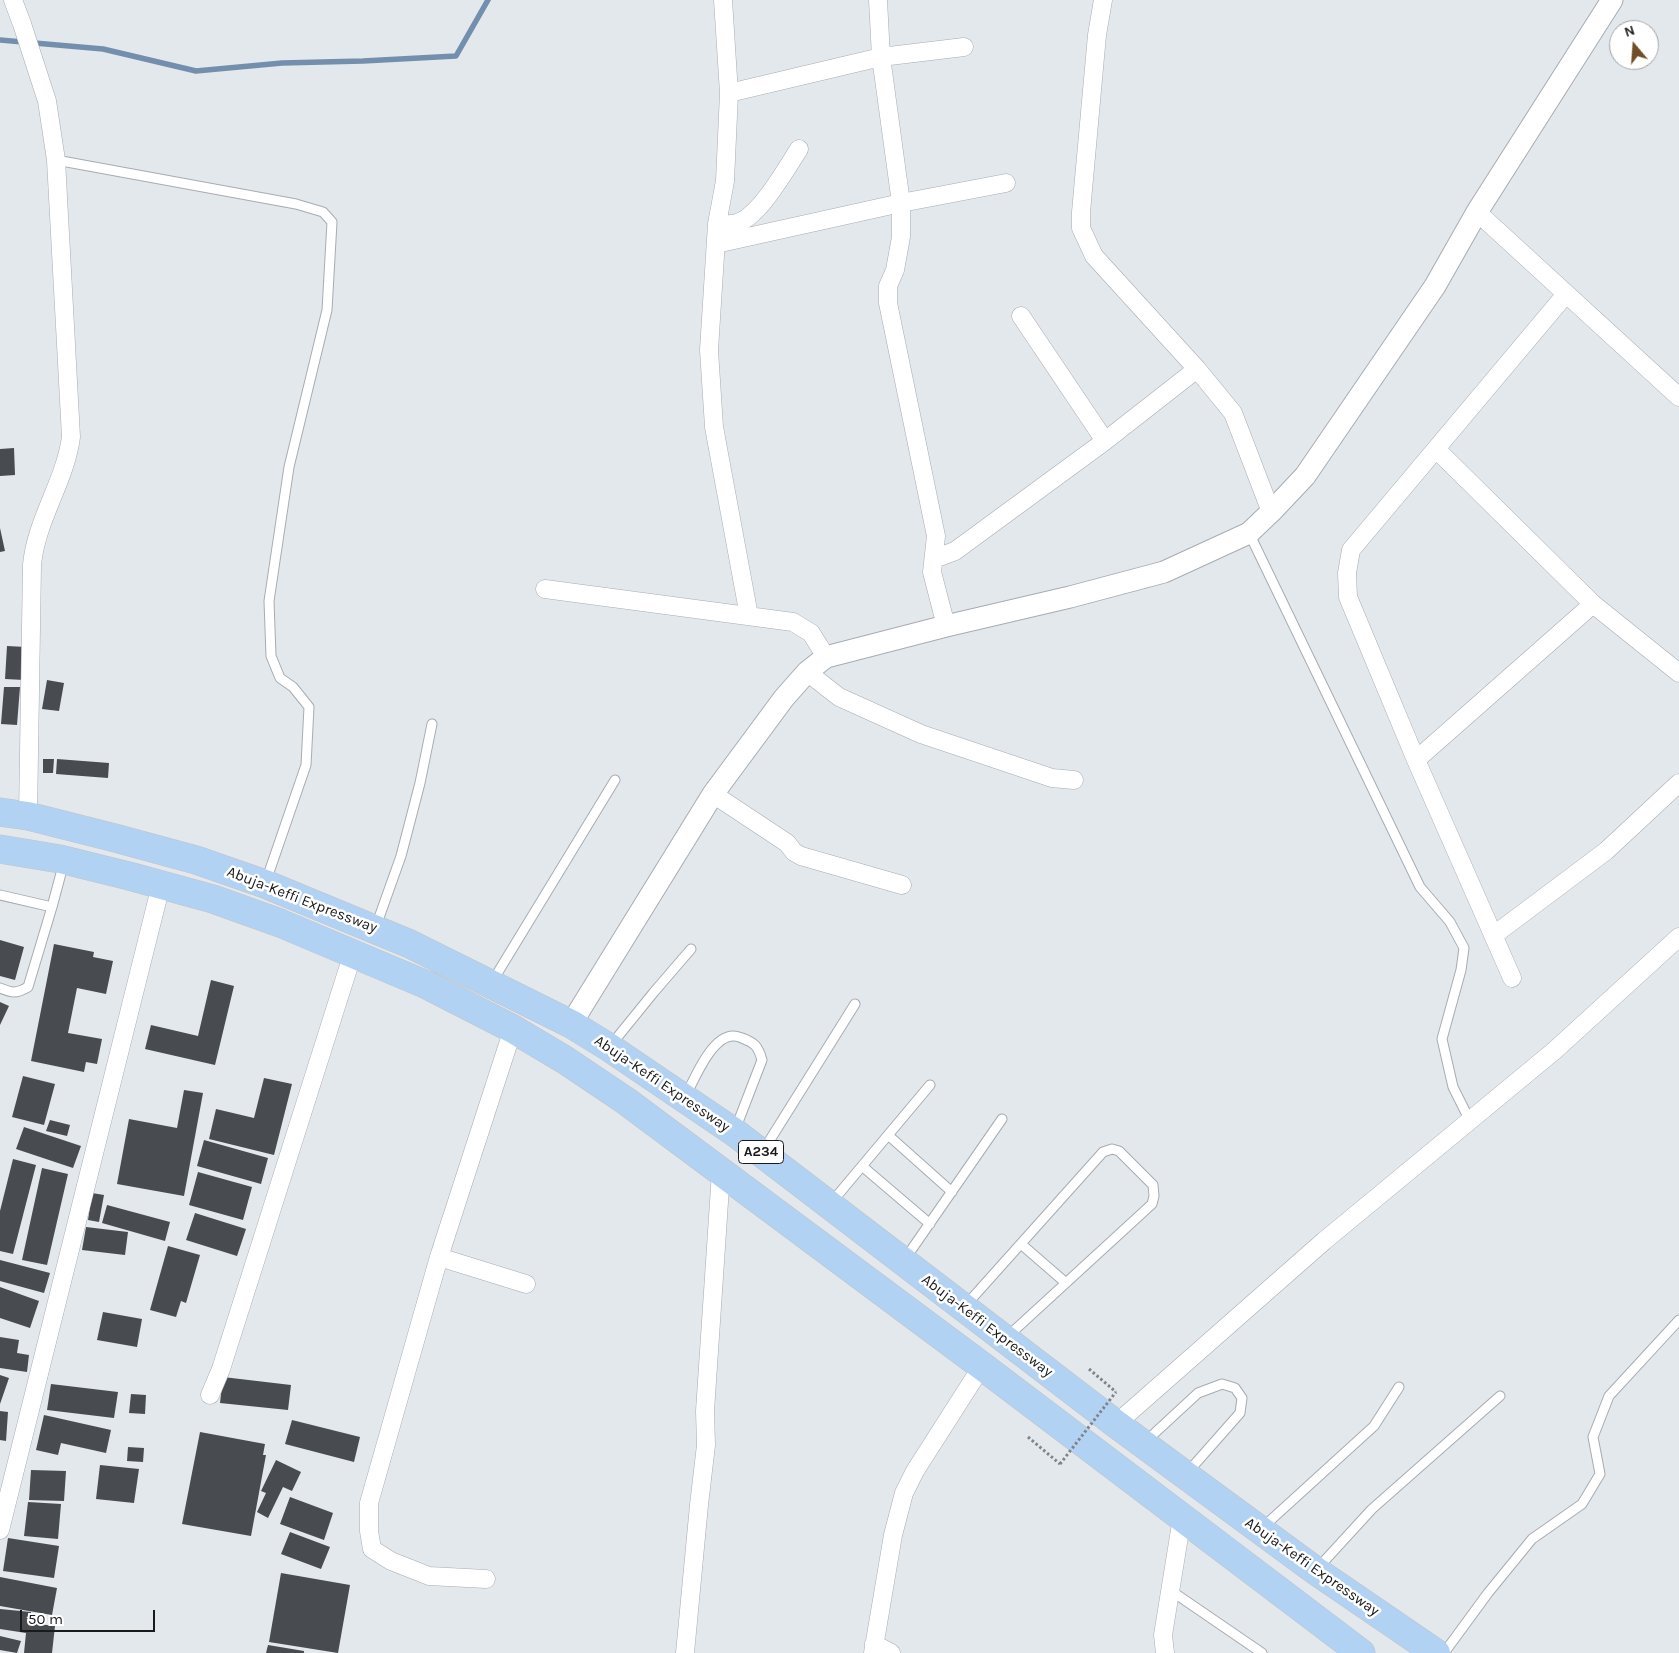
<!DOCTYPE html>
<style>
body{margin:0}
#map{position:relative;width:1679px;height:1653px;overflow:hidden;background:#e3e8ed;font-family:Karla,sans-serif}
canvas{display:block}
.north{position:absolute;left:1609px;top:20px;width:50px;height:50px;box-sizing:border-box;background:#fff;border:1px solid #a3a3a4;border-radius:50%;rotate:342deg;font-size:14px;font-weight:700;line-height:20px;text-align:center;color:#191a1c}
.north::after{content:'';display:block;margin:auto;width:18px;height:22px;background:#704f26;clip-path:polygon(50% 0,100% 100%,50% 72%,0 100%)}
.scale{position:absolute;left:20px;top:1610px;width:135px;height:22px;box-sizing:border-box;border:2px solid #191a1c;border-top:0;padding-left:6px;font-size:15px;line-height:18px;white-space:nowrap;color:#191a1c;-webkit-text-stroke:4px #fff;paint-order:stroke}
</style>
<div id="map">
<canvas width="1679" height="1653"></canvas>
<div class="north">N</div>
<div class="scale">50 m</div>
</div>
<script>
const context = document.querySelector('canvas').getContext('2d');
context.lineJoin = 'round';
function strokePath(path, color, width, dash) {
  context.strokeStyle = color;
  context.lineWidth = width;
  context.lineCap = dash ? 'butt' : 'round';
  context.setLineDash(dash || []);
  context.stroke(path);
}
function fillPath(path, color) {
  context.fillStyle = color;
  context.fill(path, 'evenodd');
}
function write(font, color, halo, rows, align = 'center') {
  context.font = font + ' Karla,sans-serif';
  context.lineWidth = 5;
  context.setLineDash([]);
  context.textBaseline = 'middle';
  context.strokeStyle = halo;
  context.fillStyle = color;
  for (const [text, x, y, turn = 0] of rows) {
    context.save();
    context.translate(x, y);
    context.rotate((+turn || 0) * Math.PI / 180);
    context.textAlign = isNaN(turn) ? turn : align;
    if (halo) context.strokeText(text, 0, 0);
    context.fillText(text, 0, 0);
    context.restore();
  }
}
strokePath(new Path2D(`
 M0,40l103,9 93,22 86,-8 81,-2 93,-5 32,-56`), '#748fad', 5.5);
fillPath(new Path2D(`
 M14,448l1,27 -15,1v-27z
 M0,528l5,23 -5,1z
 M7,646l19,1 -2,33 -19,-1z
 M47,680l17,3 -5,28 -17,-2z
 M4,687h16l-3,38 -16,-1z
 M43,759h11l-1,14h-10z
 M57,759l52,4 -1,15 -52,-4z
 M0,940l24,7 -9,33 -15,-4z
 M54,944l40,8 -1,5 20,4 -7,33 -29,-6 -9,45 34,6 -5,25 -11,-2 -2,10 -53,-11z
 M211,980l23,6 -19,79 -70,-16 6,-24 47,11z
 M0,1002l9,4 -9,19z
 M23,1076l32,8 -11,41 -32,-8z
 M264,1078l28,6 -18,71 -65,-16 7,-30 38,9z
 M184,1090l19,3 -19,103 -67,-12 12,-65 48,9z
 M50,1120l20,5 -3,11 -21,-5z
 M24,1127l57,19 -8,22 -57,-19z
 M204,1140l64,18 -7,26 -64,-18z
 M13,1159l23,6 -23,89 -13,-3v-40z
 M42,1168l26,6 -21,91 -25,-5z
 M198,1172l54,15 -9,33 -54,-15z
 M92,1193l12,2 -5,27 -11,-2z
 M107,1205l63,17 -5,19 -63,-18z
 M195,1213l51,16 -9,27 -51,-16z
 M86,1227l42,5 -3,23 -43,-5z
 M168,1246l32,9 -14,48 -5,-2 -5,16 -26,-7z
 M0,1260l50,13 -6,20 -44,-12z
 M0,1287l39,14 -9,27 -30,-10z
 M103,1312l39,7 -5,28 -40,-7z
 M0,1337l19,3 -2,13 12,2 -2,17 -27,-4z
 M0,1375l9,3 -9,26z
 M223,1377l68,8 -3,25 -68,-7z
 M51,1384l67,8 -4,26 -67,-8z
 M131,1394l15,1 -1,19 -16,-1z
 M0,1411l8,1 -2,29 -6,-1z
 M44,1415l67,15 -5,23 -45,-10 -3,12 -22,-5z
 M292,1420l68,17 -6,25 -69,-18z
 M200,1432l65,12 -2,11h3l-15,81 -69,-12z
 M128,1447l16,1 -1,14 -16,-1z
 M276,1460l25,12 -9,19 -9,-4 -15,31 -11,-6 9,-19 -5,-2z
 M100,1465l39,4 -5,34 -38,-4z
 M31,1470l35,1 -2,30 -35,-1z
 M290,1497l43,16 -9,27 -44,-16z
 M28,1502l33,2 -3,35 -34,-3z
 M290,1532l40,15 -9,22 -40,-15z
 M8,1538l51,8 -5,32 -51,-7z
 M281,1573l69,12 -12,68 -69,-11z
 M0,1577l57,11 -5,27 -52,-9z
 M0,1609l31,3 -1,11 25,3 -3,27h-28l2,-20 -26,-4z
 M0,1636l21,5 -4,12 -17,-3z
 M268,1645l36,6v2h-38z`), '#484c51');
const service = new Path2D(`
 M56,160l240,44 27,8 9,10 -5,88 -38,157 -20,134 2,55 9,22 13,9 16,20 -3,58 -40,116
 M1249,533l171,354 30,35 14,26 -3,22 -19,69 11,48 17,34
 M0,895l52,12 12,-45
 M376,926l25,-70 19,-73 12,-59
 M492,982l123,-202
 M0,988c12,5 16,6 28,-1l24,-80
 M611,1045l43,-53 37,-43
 M686,1095c9,-17 26,-60 48,-59 3,0 5,1 8,2 13,5 16,8 20,22l-27,70
 M888,1135l64,57
 M763,1151l92,-147
 M862,1166l68,58
 M831,1203l99,-118
 M1021,1244l45,39
 M905,1259l97,-140
 M966,1305l137,-153 9,-3 7,2 34,34 1,11 -2,8 -145,133
 M1145,1442l53,-49 24,-9 13,4 7,10 -2,15 -53,60
 M1262,1528l112,-102 25,-39
 M1317,1569l55,-60 128,-113
 M1170,1590l92,63
 M1444,1653l44,-60 44,-54 50,-35 18,-30 -7,-37 16,-41 70,-76`);
const minor = new Path2D(`
 M13,0l9,24 25,77 9,59 15,277c-6,45 -35,83 -39,128l-4,251
 M723,0l6,93 -4,88 -8,43 -8,126 5,77 35,189
 M878,0l3,57 20,146v34l-6,33 -7,16v17l48,233 -4,36 14,54
 M1103,0l-6,35 -16,177v16l13,28 103,113 36,44 38,99
 M729,93l152,-36 83,-10
 M1477,212l202,185
 M717,224c6,0 14,1 20,-1 22,-6 49,-54 62,-74
 M716,244l185,-41 105,-20
 M1021,316l84,125
 M1436,449l157,155 86,69
 M934,559l21,-8 150,-110 92,-72
 M545,589l248,33 18,11 15,24
 M807,672l32,25 82,37 131,44 22,2
 M1416,760l177,-156
 M713,794l74,49 7,9 7,4 101,29
 M1494,935l112,-84 73,-68
 M1512,978l-96,-218 -68,-163 -1,-24 4,-23 215,-256
 M439,1257l87,27
 M210,1395l11,-26 132,-416
 M1116,1424l208,-183 230,-190 125,-114
 M0,1530l161,-645
 M486,1579l-57,-3 -38,-15 -19,-12 -3,-18v-28l70,-246 74,-228
 M874,1644l17,9
 M685,1653l14,-148 7,-60 -1,-34 16,-239
 M873,1653l20,-118 11,-42 11,-22 67,-105
 M1165,1653l-2,-18 19,-117`);
const tertiary = new Path2D(`
 M571,1024l142,-230 71,-96 23,-26 19,-15 120,-31 124,-29 94,-25 85,-39 22,-21 34,-36 130,-190 42,-74 135,-212`);
const trunk = new Path2D(`
 M0,812l28,4 87,22 81,22 69,24 145,60 161,80 39,24 124,84 382,292 200,147 120,82
 M0,849l60,10 69,17 84,23 67,24 147,62 86,44 52,31 61,41 356,265 379,287`);
strokePath(service, '#a7acb1', 11);
strokePath(minor, '#a7acb1', 19);
strokePath(tertiary, '#a7acb1', 23);
strokePath(trunk, '#c3c3c4', 29);
strokePath(new Path2D(`
 M1089,1369l27,23
 M1028,1437l32,27`), '#808387', 3, [2.5, 2.5]);
strokePath(service, '#fff', 9);
strokePath(minor, '#fff', 18);
strokePath(tertiary, '#fff', 21);
strokePath(trunk, '#b2d2f3', 28);
strokePath(new Path2D(`
 M1060,1464l56,-72`), '#808387', 3, [2.5, 2.5]);
for (const [x, y, w] of [
 [761,1152,45]
]) {
  const box = new Path2D();
  box.roundRect(x - w / 2, y - 11.5, w, 23, 4);
  context.fillStyle = '#fff';
  context.fill(box);
  strokePath(box, '#191a1c', 1);
}
write('bold 14px', '#191a1c', null, [
 ["A234",761,1152]
]);
write('15px', '#191a1c', '#fff', [
 ["Abuja-Keffi Expressway",302,900,21],
 ["Abuja-Keffi Expressway",662,1084,34],
 ["Abuja-Keffi Expressway",987,1326,37],
 ["Abuja-Keffi Expressway",1312,1567,35]
]);
</script>
